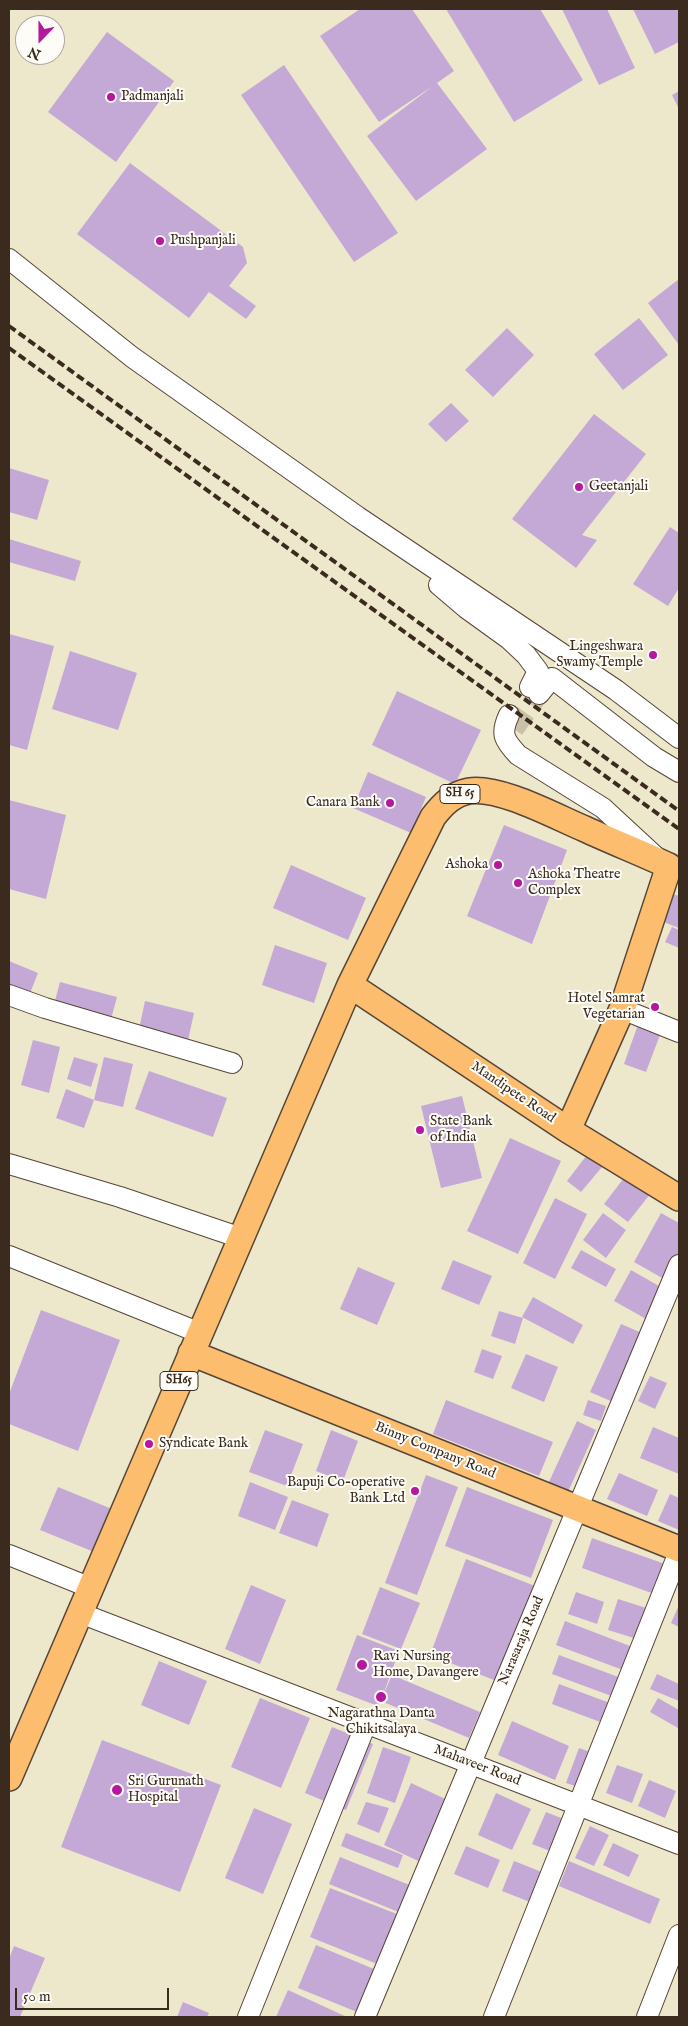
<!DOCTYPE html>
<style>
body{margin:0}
#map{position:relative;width:688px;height:2026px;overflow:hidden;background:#ede7cb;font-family:"IM FELL English",serif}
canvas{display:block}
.frame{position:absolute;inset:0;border:10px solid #3b2a1e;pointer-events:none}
.north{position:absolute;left:15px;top:15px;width:50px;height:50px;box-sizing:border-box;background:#fdfcf7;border:1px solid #afa8a0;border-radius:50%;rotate:202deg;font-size:14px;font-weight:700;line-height:20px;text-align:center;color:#3b2a1e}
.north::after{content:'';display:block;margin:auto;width:18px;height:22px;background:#b5179e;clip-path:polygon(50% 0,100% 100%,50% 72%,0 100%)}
.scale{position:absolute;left:15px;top:1988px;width:154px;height:22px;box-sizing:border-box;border:2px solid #3b2a1e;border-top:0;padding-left:6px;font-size:15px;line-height:18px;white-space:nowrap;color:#3b2a1e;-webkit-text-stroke:4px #fdfcf7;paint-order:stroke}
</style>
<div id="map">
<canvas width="688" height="2026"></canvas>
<div class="frame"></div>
<div class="north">N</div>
<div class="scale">50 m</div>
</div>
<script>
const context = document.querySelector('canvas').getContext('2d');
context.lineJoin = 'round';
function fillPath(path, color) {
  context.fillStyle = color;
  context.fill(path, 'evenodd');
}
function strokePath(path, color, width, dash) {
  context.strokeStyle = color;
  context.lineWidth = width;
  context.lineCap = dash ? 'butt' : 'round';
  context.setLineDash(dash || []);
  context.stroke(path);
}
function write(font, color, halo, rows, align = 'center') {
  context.font = font + ' "IM FELL English",serif';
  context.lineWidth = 4;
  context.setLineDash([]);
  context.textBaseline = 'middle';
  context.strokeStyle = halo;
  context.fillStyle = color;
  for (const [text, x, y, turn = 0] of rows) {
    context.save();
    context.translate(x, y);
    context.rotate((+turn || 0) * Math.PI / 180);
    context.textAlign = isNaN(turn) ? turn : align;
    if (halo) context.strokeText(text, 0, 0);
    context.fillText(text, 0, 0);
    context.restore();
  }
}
fillPath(new Path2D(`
 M360,9h52l42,62 -17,12 50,66 -71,52 -49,-65 66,-50 -54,36 -59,-86z
 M446,9h94l43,71 -69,42z
 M562,9h45l28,59 -36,17z
 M633,9h44l2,4v29l-24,12z
 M107,32l67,49 -58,81 -68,-50z
 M284,65l114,168 -44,29 -113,-167z
 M679,91v18l-7,-14z
 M130,163l113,84 4,16 -18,23 27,20 -10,13 -37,-27 -20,26 -112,-84z
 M679,279v66l-31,-42z
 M639,318l29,37 -45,35 -29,-36z
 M507,328l27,27 -41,42 -28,-27z
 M451,403l18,18 -23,21 -18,-18z
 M594,414l52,40 -64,81 15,5 -21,28 -64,-49z
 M9,468l40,12 -12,40 -28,-8z
 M670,527l9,6v55l-11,18 -35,-22z
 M9,539l72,22 -6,20 -66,-19z
 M9,634l45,12 -27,104 -18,-5z
 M70,651l67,22 -19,57 -66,-21z
 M397,691l84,39 -26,54 -83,-39z
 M368,772l58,25 -15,36 -58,-25z
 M9,800l57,15 -20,84 -37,-10z
 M504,825l63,25 -35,94 -65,-28z
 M291,865l75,33 -18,42 -75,-32z
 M672,894l7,2v32l-18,-7z
 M672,927l7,3v18l-14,-6z
 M275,945l52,18 -13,40 -52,-18z
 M9,961l29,12 -11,28 -18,-7z
 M60,982l57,15 -7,26 -57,-15z
 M145,1001l49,12 -7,32 -49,-11z
 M640,1019l23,8 -17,45 -22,-8z
 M33,1040l27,7 -11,46 -28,-8z
 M74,1057l24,7 -7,23 -24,-8z
 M104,1057l29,7 -10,43 -29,-7 -10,28 -28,-10 10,-29 28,11z
 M149,1071l78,27 -14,39 -78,-28z
 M462,1096l20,82 -41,10 -20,-82z
 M510,1138l51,23 -43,93 -51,-23z
 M587,1155l15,12 -21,25 -14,-11z
 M627,1174l24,19 -23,29 -24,-18z
 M555,1198l32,16 -32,65 -32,-16z
 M603,1213l23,17 -20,28 -23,-18z
 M661,1213l18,10v29l-15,27 -30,-17z
 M581,1250l35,19 -10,18 -35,-19z
 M453,1260l39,16 -13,29 -38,-16z
 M358,1267l37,16 -18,42 -37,-16z
 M631,1270l35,20 -18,30 -34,-19z
 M533,1297l50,28 -10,19 -51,-27z
 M41,1310l79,30 -42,111 -69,-27v-30z
 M499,1311l24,7 -8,26 -24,-8z
 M621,1324l23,10 -31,68 -23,-10z
 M482,1349l20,7 -9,23 -19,-7z
 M526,1354l32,13 -14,35 -33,-14z
 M650,1376l17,7 -12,26 -17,-8z
 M446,1400l107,42 -14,34 -106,-42z
 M588,1400l18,6 -5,15 -18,-6z
 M577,1421l19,9 -28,62 -20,-8z
 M653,1427l26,11v36l-39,-16z
 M265,1430l38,14 -16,42 -38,-14z
 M331,1430l27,11 -15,40 -27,-10z
 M619,1473l39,17 -11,26 -40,-17z
 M426,1475l32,12 -41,108 -32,-12z
 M250,1482l38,15 -13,33 -37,-14z
 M58,1487l59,24 -18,43 -59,-24z
 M467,1487l86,33 -22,58 -86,-32z
 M670,1494l9,4v32l-21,-9z
 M292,1500l37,14 -12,33 -38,-14z
 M592,1538l87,31v8l-8,23 -89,-32z
 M466,1559l69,27 -36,96 -69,-27z
 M251,1585l35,15 -26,64 -35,-15z
 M380,1587l40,16 -19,46 -39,-15z
 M576,1592l28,10 -7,22 -29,-10z
 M618,1599l44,14 -9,31 -45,-14z
 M679,1605v22l-8,-4z
 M565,1621l83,32 -9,23 -83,-31z
 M357,1635l42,16 -17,47 10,-23 88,37 -11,26 -88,-37 -3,5 -42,-16z
 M559,1655l73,27 -7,19 -73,-27z
 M159,1661l48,20 -18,44 -48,-20z
 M657,1674l22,10v17l-29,-12z
 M559,1684l59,22 -7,20 -59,-22z
 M260,1698l50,20 -29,70 -50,-21z
 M658,1698l21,12 -1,18 -28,-16z
 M512,1721l57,25 -14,34 -57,-25z
 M332,1727l41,17 -27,66 -41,-17z
 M102,1740l119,45 -41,107 -119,-45z
 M383,1747l28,10 -16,46 -28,-10z
 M579,1748l20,7 -12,35 -21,-7z
 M617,1765l26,9 -11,29 -26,-10z
 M649,1780l27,11 -11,27 -27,-12z
 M411,1783l43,20 -27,62 -43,-20z
 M496,1793l35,16 -19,41 -34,-15z
 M366,1802l23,6 -10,25 -22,-9z
 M254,1808l38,16 -29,70 -38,-16z
 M546,1812l30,12 -13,32 -31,-12z
 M590,1826l19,9 -15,31 -19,-8z
 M346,1833l57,22 -5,13 -57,-22z
 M613,1843l26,12 -10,22 -26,-12z
 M466,1846l34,14 -12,28 -34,-14z
 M340,1857l72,29 -11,27 -72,-29z
 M514,1861l38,15 -12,30 -38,-15z
 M569,1861l91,38 -10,25 -91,-38z
 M330,1888l72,28 -20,50 -72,-29z
 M316,1945l58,24 -17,43 -59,-24z
 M14,1946l31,12 -25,59h-11v-58z
 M288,1990l59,27h-71z
 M183,2002l26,11 -2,4h-30z`), '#c4a9d7');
strokePath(new Path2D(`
 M514,729l25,-35`), '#c9c1a8', 20, [20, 10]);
const minor = new Path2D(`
 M9,259l123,98 226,160 258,173 63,48
 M439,585l27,23 43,31 17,16 12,16 -8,16
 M539,694l13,-16 102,79 25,15
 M509,715c-9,19 -5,25 9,40l85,53 53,49
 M9,995l36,13 187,55
 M622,1009l57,23
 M9,1164l111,33 121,41
 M9,1256l191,77
 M9,1555l82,33
 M80,1613l599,231
 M248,2017l118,-293
 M365,2017l314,-752
 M494,2017l185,-465
 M647,2017l32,-82`);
const major = new Path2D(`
 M350,985l218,145 111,68
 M191,1353l488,196
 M9,1778l341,-793 83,-168c10,-13 20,-23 36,-26 31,-5 87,26 116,38 28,13 56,24 84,37l-47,143 -54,121`);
strokePath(minor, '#564638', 22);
strokePath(major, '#564638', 28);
strokePath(minor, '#fff', 20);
strokePath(major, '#fcbd6f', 25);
strokePath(new Path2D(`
 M9,326l670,485
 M9,348l670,481`), '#3b2a1e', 4, [8, 4]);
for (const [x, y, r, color] of [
 [111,97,5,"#b5179e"],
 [160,241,5,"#b5179e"],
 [579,487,5,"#b5179e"],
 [653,655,5,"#b5179e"],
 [390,803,5,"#b5179e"],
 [498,865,5,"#b5179e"],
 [518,883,5,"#b5179e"],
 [655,1007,5,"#b5179e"],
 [420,1130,5,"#b5179e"],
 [149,1444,5,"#b5179e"],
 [415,1491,5,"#b5179e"],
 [362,1665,6,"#b5179e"],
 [381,1697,6,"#b5179e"],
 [117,1790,6,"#b5179e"]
]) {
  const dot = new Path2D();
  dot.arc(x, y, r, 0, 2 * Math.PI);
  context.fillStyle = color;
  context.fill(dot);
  strokePath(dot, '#fdfcf7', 2);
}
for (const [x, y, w] of [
 [460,794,40],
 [179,1381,38]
]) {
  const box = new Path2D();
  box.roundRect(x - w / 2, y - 9.5, w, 19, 4);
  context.fillStyle = '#fdfcf7';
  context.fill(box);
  strokePath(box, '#3b2a1e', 1);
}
write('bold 12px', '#3b2a1e', null, [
 ["SH 65",460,794],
 ["SH65",179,1381]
]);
write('14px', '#3b2a1e', '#fdfcf7', [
 ["Padmanjali",121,97],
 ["Pushpanjali",170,241],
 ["Geetanjali",589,487],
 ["Lingeshwara",643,647,"right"],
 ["Swamy Temple",643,663,"right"],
 ["Canara Bank",380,803,"right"],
 ["Ashoka",488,865,"right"],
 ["Ashoka Theatre",528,875],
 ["Complex",528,891],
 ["Hotel Samrat",645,999,"right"],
 ["Vegetarian",645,1015,"right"],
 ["State Bank",430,1122],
 ["of India",430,1138],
 ["Syndicate Bank",159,1444],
 ["Bapuji Co-operative",405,1483,"right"],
 ["Bank Ltd",405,1499,"right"],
 ["Ravi Nursing",373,1657],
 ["Home, Davangere",373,1673],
 ["Nagarathna Danta",381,1714,"center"],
 ["Chikitsalaya",381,1730,"center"],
 ["Sri Gurunath",128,1782],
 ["Hospital",128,1798]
], 'left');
write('14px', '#3b2a1e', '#fdfcf7', [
 ["Mandipete Road",513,1093,34],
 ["Binny Company Road",435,1451,22],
 ["Narasaraja Road",522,1641,-67],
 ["Mahaveer Road",477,1766,21]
]);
</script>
